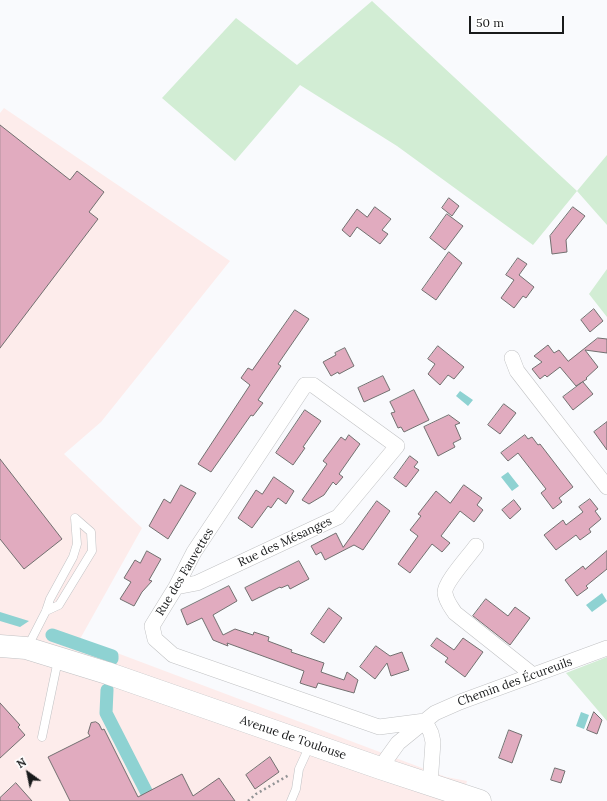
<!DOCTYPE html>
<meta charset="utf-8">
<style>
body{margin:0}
#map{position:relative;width:607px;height:801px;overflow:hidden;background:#f9fafd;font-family:Lora,serif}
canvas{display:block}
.north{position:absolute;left:8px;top:753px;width:40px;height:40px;-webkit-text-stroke:3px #fff;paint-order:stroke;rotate:327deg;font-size:11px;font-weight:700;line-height:16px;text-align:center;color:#191a1b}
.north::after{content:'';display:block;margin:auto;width:14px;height:18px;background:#191a1b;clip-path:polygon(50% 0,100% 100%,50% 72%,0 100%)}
.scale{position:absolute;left:469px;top:16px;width:95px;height:18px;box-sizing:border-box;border:2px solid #191a1b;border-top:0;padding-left:5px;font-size:12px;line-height:14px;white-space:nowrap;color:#191a1b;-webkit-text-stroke:3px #fff;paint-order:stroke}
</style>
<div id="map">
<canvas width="607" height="801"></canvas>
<div class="north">N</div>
<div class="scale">50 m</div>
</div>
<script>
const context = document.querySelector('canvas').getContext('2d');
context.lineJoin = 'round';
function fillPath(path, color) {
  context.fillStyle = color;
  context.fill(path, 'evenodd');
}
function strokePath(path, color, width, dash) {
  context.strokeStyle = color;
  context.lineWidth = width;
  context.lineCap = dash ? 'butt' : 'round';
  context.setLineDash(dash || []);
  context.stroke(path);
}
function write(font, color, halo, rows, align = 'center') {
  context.font = font + ' Lora,serif';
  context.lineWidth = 3;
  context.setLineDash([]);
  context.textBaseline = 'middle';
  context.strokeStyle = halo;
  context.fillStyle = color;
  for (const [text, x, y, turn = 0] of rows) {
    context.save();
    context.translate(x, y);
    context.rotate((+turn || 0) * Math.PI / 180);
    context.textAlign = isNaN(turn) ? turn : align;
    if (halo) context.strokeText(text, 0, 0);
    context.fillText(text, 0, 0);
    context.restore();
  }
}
fillPath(new Path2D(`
 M4,108l226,153 -129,161 -37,32 78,74 -62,111 366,138 21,4 -6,20h-461v-688z`), '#fdeceb');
fillPath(new Path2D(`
 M372,1l205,190 30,-36v70l-30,-34 -44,54 -136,-99 -97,-61 -65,76 -73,-63 74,-80 61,47z
 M607,269v48l-18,-23z
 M607,657v64l-41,-48z`), '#d2edd4');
fillPath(new Path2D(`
 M460,391l13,9 -5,6 -12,-10z
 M508,472l11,14 -7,5 -11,-14z
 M602,593l5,8 -15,11 -6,-7z
 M0,612l29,9 -9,6 -20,-6z
 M581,712l8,3 -5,14 -8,-3z`), '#8ed2d2');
strokePath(new Path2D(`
 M52,635l60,21v3
 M107,690l-1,23 45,88`), '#8ed2d2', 13);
const building = new Path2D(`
 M0,125l70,55 7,-9 27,21 -15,20 9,7 -98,129z
 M449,198l10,8 -7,10 -10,-8z
 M375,207l16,12 -9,11 6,4 -8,10 -23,-17 -7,10 -8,-7 15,-21 10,8z
 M573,207l12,9 -19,24 1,12 -15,2 -2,-18z
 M447,214l16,12 -18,24 -15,-12z
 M449,252l13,11 -26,37 -14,-10z
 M518,258l9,6 -8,11 15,12 -8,11 -3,-2 -9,12 -13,-10 13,-18 -8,-5z
 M594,309l9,12 -13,11 -9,-12z
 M295,310l14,9 -31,45 3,2 -23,34 5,3 -10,13 -2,-1 -40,57 -13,-8 52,-79 -9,-7 7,-10 4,2z
 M598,338l9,1v14l-22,-3 13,17 -12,11 1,1 -11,7 -16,-19 -13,10 -2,-2 -5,4 -8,-10 10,-7 -8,-6 14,-11 6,8 5,-3 9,11z
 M438,346l26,21 -10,12 -6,-4 -8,10 -12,-11 7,-10 -7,-5z
 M345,348l9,18 -15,8 -1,-2 -7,4 -8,-14 13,-7 -1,-2z
 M383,376l7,14 -26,12 -6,-14z
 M583,382l10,12 -20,16 -10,-13z
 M414,390l15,30 -25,12 -3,-5 -3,1 -7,-15 4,-1 -5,-10z
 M504,404l12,9 -16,21 -12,-9z
 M305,410l16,11 -18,26 2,1 -12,17 -17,-12z
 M449,415l11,8 -5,2 6,14 -8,4 2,4 -17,9 -14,-29z
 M607,422v28l-13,-18z
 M349,435l11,9 -21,30 4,3 -7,8 -3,-3 -9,13 -15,9 -7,-4 25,-36 -4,-3 18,-24 4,3z
 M525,435l3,4 4,-2 6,8 2,-1 33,43 -14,11 3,4 -9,7 -12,-16 5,-4 -28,-36 -10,8 -7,-8z
 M410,456l8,6 -4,5 5,3 -13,17 -12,-9z
 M0,459l62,80 -38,30 -24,-30z
 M274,477l20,14 -8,13 -8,-6 -7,10 -3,-2 -16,22 -14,-10 18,-28 6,4z
 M181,485l15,8 -28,46 -19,-13 15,-27 6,4z
 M464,485l18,13 -5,7 6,5 -9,12 -14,-11 -19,25 9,7 -8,9 -10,-8 -22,29 -12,-9 20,-28 -8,-6 11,-14 -3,-2 18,-23 14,12z
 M590,499l8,10 -3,2 6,8 -12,10 2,3 -11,8 -4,-5 -20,15 -12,-15 19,-15 3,5 17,-13 -4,-5z
 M514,500l7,9 -11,10 -8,-9z
 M377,501l13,10 -27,39 -9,-5 -29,15 -4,-8 -5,3 -5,-9 25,-13 7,14z
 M147,551l14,8 -12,21 3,1 -10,11 -8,14 -14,-7 11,-17 -7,-4 11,-18 5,3z
 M607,551v18l-21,17 2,2 -11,8 -12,-16 18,-14 2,3z
 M299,561l10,18 -19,10 -2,-4 -7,3 -1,-1 -28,14 -7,-13z
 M229,586l8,15 -24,14 10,20 12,-6 18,6 1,-3 15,5 -1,4 24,9 -1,2 33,11 -3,9 23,8 3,-8 11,8 -4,13 -36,-10 -2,5 -10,-3 -6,-2 4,-12 -77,-28 1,3 -15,-6 -11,-22 -15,7 -6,-15z
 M486,599l22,17 7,-9 15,11 -20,27 -37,-29z
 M329,608l13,10 -18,25 -13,-9z
 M437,638l17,12 9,-12 20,14 -18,25 -20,-15 3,-4 -17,-12z
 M376,646l14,10 12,-4 7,18 -18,6 -4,-13 -12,16 -15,-12z
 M0,703l20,22 -2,2 7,8 -25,23z
 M594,712l8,8 -5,14 -10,-4z
 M96,722l3,2 3,6 2,-1 34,68 44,-23 11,22 26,-18 16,23h-165l-22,-44 42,-21 -2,-3 3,-10z
 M509,730l13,5 -10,28 -13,-5z
 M270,757l9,15 -24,17 -9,-14z
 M555,768l10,3 -4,12 -10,-3z
 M16,783l16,18h-32v-3z`);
fillPath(building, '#e1abbf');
strokePath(building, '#727070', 1);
const service = new Path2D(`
 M46,611l13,-6 33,-54 -1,-19 -16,-14
 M27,648l19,-37 4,-12 23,-42 4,-13 -2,-26
 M42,737l16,-77
 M291,801l5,-12 3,-20 11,-24`);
const minor = new Path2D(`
 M512,358l5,13 90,116
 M476,546c-7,10 -32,37 -31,47 1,8 6,14 10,20l78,62
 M176,587l21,-4 141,-66 59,-71 -84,-61h-8l-111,167 -18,35 -24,39 3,13 18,16 206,72 46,-6 10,-8 25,-11 147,-54
 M380,768l18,-25 27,-22 6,12 2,9 -3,43`);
const secondary = new Path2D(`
 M0,646l26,2 81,25 273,95 100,33`);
strokePath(service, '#c1c2c4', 9);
strokePath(minor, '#c1c2c4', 16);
strokePath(secondary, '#c1c2c4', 23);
strokePath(new Path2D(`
 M248,801l8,-7 33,-19`), '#939496', 2.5, [2, 3]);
strokePath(service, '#fff', 8);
strokePath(minor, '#fff', 15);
strokePath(secondary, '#fff', 22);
write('12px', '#191a1b', '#fff', [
 ["Rue des Mésanges",285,542,-25],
 ["Rue des Fauvettes",185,572,-59],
 ["Chemin des Écureuils",515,682,-20],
 ["Avenue de Toulouse",293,738,19]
]);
</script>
